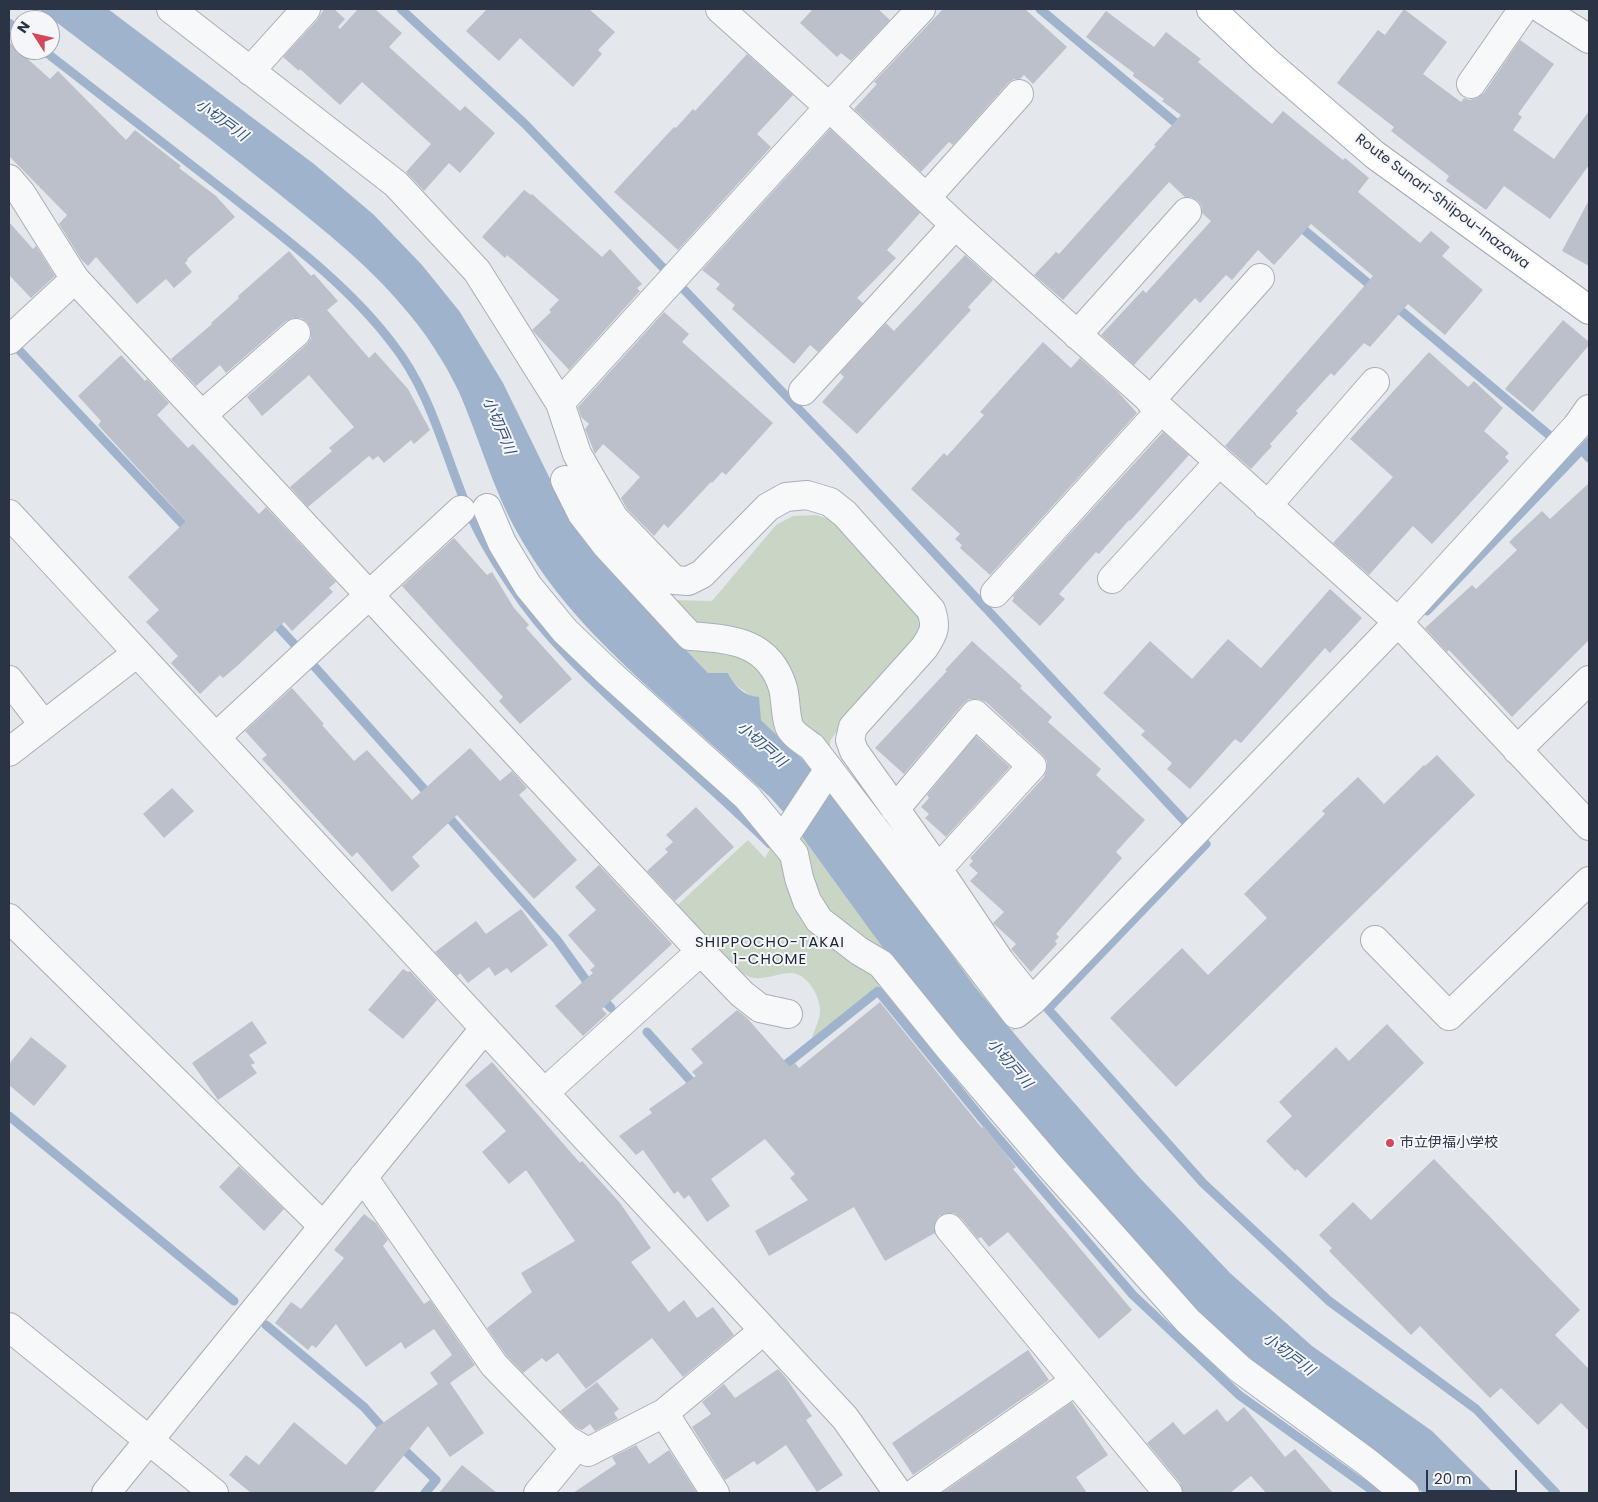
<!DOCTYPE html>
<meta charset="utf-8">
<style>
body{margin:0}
#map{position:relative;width:1598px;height:1502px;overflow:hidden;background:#e4e7ec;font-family:Poppins,sans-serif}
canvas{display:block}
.frame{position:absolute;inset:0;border:10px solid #2b3445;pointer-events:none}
.north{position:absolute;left:10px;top:10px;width:50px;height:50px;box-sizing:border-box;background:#f4f6f9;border:1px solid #a4a8b1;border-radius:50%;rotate:305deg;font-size:14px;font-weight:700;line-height:20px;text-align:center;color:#2b3445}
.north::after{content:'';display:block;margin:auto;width:18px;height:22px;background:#d1495b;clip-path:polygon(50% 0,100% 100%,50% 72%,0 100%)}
.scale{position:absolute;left:1426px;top:1470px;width:91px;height:22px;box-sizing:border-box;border:2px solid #2b3445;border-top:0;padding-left:6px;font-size:15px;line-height:18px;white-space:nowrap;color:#2b3445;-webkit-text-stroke:4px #f4f6f9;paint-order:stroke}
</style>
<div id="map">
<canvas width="1598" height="1502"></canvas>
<div class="frame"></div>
<div class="north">N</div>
<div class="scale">20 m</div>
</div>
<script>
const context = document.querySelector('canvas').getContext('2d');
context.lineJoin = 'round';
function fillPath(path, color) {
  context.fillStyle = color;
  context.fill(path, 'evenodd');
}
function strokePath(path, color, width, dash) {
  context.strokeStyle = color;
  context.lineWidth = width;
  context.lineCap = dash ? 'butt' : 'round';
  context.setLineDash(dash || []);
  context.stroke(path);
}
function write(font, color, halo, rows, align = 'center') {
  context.font = font + ' Poppins,"Noto Sans JP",sans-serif';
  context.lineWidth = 4;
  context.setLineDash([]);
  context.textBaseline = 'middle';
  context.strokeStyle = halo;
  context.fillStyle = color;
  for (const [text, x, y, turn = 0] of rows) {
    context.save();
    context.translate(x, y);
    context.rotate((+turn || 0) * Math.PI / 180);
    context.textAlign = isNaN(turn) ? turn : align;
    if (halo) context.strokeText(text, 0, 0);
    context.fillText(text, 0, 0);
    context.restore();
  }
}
fillPath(new Path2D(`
 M817,515l19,7 82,89 4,11v15l-80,87 -12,17v14l202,259 -19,17 -38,-44 -127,-177 -45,-50 -42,-40 -10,-24 -18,-13 -5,-10h-20l-102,-107 -28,-36 95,70 39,1 64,-76 17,-9z
 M787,816l112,154 -87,68c2,-8 9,-20 8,-29 -1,-15 -14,-38 -32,-36 -12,1 -26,8 -38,4 -20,-8 -61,-50 -79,-66l77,-71 17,18z`), '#c9d6c5');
fillPath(new Path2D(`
 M39,9h69l206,155 60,51 48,50 38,47 43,71 52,106 23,41 28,36 102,107h20c6,13 16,23 31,24l2,23 42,40 45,50 127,177 54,64 110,126 91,96 82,73 120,85 62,62h-71l-25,-25 -125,-90 -72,-62 -37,-36 -265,-310 -112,-154 -17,-19c-34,-31 -68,-61 -102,-92 -57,-51 -114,-105 -151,-173 -25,-45 -38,-95 -59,-142 -14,-29 -33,-58 -54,-82 -39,-47 -88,-84 -135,-122 -75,-60 -153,-118 -230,-177z`), '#9fb4cc');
strokePath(new Path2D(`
 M401,9l124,115 315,328 366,392 -158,165 155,174 126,118 147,108 80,84
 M1040,9l143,120
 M9,23l11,9
 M43,50c62,48 125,97 187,145 57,45 118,90 162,148 37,46 51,105 73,159 11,29 28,57 45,82 35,54 83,98 130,141 44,39 88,78 130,119
 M1297,224l78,65
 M1393,304l156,131
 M19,350l171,182
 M1582,450l7,8
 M1427,611l162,-169
 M271,619l26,28
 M314,666l118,132
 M444,812l113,128 31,43 23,25
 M647,1032l50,56
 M779,1070l99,-79 110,135 145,169 106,100 137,98
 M9,1116l225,185
 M266,1325l98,82 23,26
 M399,1445l37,35 -11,13`), '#9fb4cc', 9);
fillPath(new Path2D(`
 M324,9h10l11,10 -7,8 2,2 18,-20h17l27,24 -13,14 71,64 5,-5 30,27 -35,40 -11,-10 -25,28 -18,-19 25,-28 -69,-62 -22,23 -40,-36 -1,2 -16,-14 35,-38z
 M487,9h102l26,23 -17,18 4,4 -29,33 -53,-49 -21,23 -33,-30z
 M813,9h65l12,11 -39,41 -10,-8 -4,4 -37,-34z
 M943,9h82l42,38 -34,37 -9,-9 -4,4h-6l-6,4 -55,62 -4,-3 -28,30 -67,-63 23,-25 -3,-2z
 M1404,9l43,33 -24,32 38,28 3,-4 6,2 7,-2 7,-5 36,-53 34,24 -36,50 4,3 -9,13 41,29 35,-48v54l-39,54 -46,-33 -18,24 -40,-29 3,-5 -58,-45 3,-4 -57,-44 41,-53 7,5z
 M1106,11l48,36 12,-15 35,27 -3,3 74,62 11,-13 60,49 2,-2 24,20 -11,14 62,51 11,-12 19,16 -8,9 41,34 -38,45 -37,-31 -38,43 -6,-4 -30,33 -3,-3 -35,38 2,2 -28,31 2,2 -21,23 -26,-23 148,-170 -62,-52 -37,41 -16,-15 -26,30 -6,-5 -26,28 -5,-5 -61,67 -33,-30 42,-45 3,3 65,-72 -9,-8v-6l-4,-6 -7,-4h-6l-16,-15 -106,118 -29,-25 22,-23 3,2 97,-108 -2,-1 27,-30 -19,-14 2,-2 -31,-23 1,-3 -48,-36z
 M9,42l41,37 8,-8 68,69 9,-10 46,36 -2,2 37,28 19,21 -48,42 1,1 -3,3 7,9 -18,16 -8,-9 -29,25 -41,-47 -8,9 -7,-7 -22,-35 8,-9 -58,-59z
 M747,54l46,41 -36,39 14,13 -93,103 -64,-58 60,-65 2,1 17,-19 2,2z
 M830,129l90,84 -33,37 9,8 -39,40 6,5 -45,49 -8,-7 -16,19 -62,-55 3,-4 -19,-16 4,-5 -18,-14z
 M524,190l7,5 1,-1 70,63 8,-8 32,35 -5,4 3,3 -71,79 -37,-40 19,-18 -2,-2 10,-10 -52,-45 -2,3 -23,-21z
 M1589,200v66l-27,-15z
 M9,222l24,27 3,-3 19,30 -24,22 -22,-23z
 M289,251l22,25 3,-2 24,27 -11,9 42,48 6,-6 33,37 22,41 -16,14 -3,-4 -27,23 -6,-7 -5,4 -4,-4 -61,51 -18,-20 42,-36 -3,-3 25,-21 -45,-52 -47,41 -15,-19 60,-53 4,-6v-8l-4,-8 -6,-4h-8l-7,3 -60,52 -6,-8 -24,21 -25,-27 41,-35 -1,-1 28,-25 -1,-2z
 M965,255l28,25 -25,27 3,3 -114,124 -35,-32 22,-25 -4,-4 46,-50 8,8z
 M664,312l25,22 -7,8 91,81 -47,52 -4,-3 -10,11 -1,-1 -43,46 -4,-4 -10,12 -27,-27 -6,-11 19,-21 -37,-33 -8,10 -10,-25 4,-5 -8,-7 -3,-10z
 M1563,320l26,22v3l-56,67 -28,-23z
 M1043,342l28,26 9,-10 38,34 19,21 -147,162 -30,-27 2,-3 -7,-6 5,-5 -49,-45 33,-36 3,3 37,-41 -4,-3z
 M1429,352l39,35 6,-6 29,27 -19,23 25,22 -4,4 4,4 -77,83 -19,-18 -44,49 -36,-32 60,-66 -43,-38z
 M121,355l24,26 2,-2 22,24 -12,12 31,33 5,-4 66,70 7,-7 70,75 -7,6 4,4 -41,39 -8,-9 -48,45 -13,11 -3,-3 -20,19 -29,-31 7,-7 -32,-34 13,-12 -31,-33 58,-56 -88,-96 3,-4 -23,-25z
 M1163,432l26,23 -59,66 -1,-1 -30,34 -3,-2 -37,42 6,5 -25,27 -28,-25 2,-3 -1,-2z
 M1589,483v157l-77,77 -63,-67 -2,2 -22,-24 47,-43 4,4 41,-39 -8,-8 33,-31 8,8z
 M454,538l33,37 5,-3 22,36 15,17 -3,3 46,51 -52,45 -21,-23 4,-4 -101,-111z
 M1330,589l32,29 -32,35 -5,-5 -84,95 -6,-4 -45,50 -23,-20 5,-6 -31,-28 4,-4 -42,-38 47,-52 42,38 36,-40 33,29z
 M972,641l50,45 -2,2 32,29 -4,5 53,47 -5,6 49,45 -29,32 6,6 -66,76 3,3 -4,4 2,3 -26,28 -20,-23 5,-5 -23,-21 11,-11 -34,-31 8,-8 -9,-8 4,-4 -3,-3 74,-81 3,-8v-8l-4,-6 -57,-53 -8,-3h-9l-6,5 -59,70 -29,-26 72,-77 -2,-1z
 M292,688l32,36 -2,1 32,36 13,-11 45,50 58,-52 30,33 12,-10 15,17 -8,7 58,65 -43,39 -77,-84 -45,42 8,9 -28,26 -35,-40 -5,5 -90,-98 5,-4 -22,-24z
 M976,736l34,31 -64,70 -21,-19 4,-4 -8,-7 8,-9 -2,-3z
 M1437,755l38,40 -299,292 -66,-69 72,-70 26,27 59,-57 -23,-24 81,-80 -3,-3 36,-34 26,27 40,-39 1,1z
 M172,788l22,23 -30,27 -21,-24z
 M696,807l38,40 -59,54 -28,-30 21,-19 -3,-3 8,-7 -7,-7z
 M599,865l73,79 -70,65 5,5 -24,22 -28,-30 38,-33 -3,-3 5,-4 -27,-31 28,-25 -21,-23z
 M521,909l27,36 -37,28 -4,-5 -12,8 -6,-9 -21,16 -8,-10 -3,3 -22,-24 41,-31 10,13z
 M403,969l5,3 2,-1 27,29 -34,39 -35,-29z
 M880,1002l102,126 2,-2 32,41 -3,2 119,141 -33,29 -91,-107 -19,15 -8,-10 -3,2 -17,-21 -7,-5h-8l-7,3 -4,6v11l-50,28 -31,-54 -85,49 -14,-25 53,-31 -18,-22 5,-4 -30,-35 -54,40 19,27 -23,16 -18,-27 -5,4 -6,-8 -4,3 -31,-44 -7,5 -17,-19 33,-23 -3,-4 47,-33 -4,-4 11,-9 -12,-14 46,-39 10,8 43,49 5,-4 4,5z
 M252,1021l15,22 -18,12 6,8 -4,2 6,8 -39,27 -26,-37z
 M1387,1024l37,39 -118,115 -9,-9 -2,2 -29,-30 26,-25 -13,-14 57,-55 13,14z
 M31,1037l36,29 -33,40 -25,-21v-21z
 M492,1062l88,101 2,-2 38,42 31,45 -20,14 38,50 15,-12 13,18 16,-11 21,28 -51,42 -31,-39 -66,51 -28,-36 -12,9 -4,-4 -19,15 -17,-18 -19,-27 45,-36 -11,-19 54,-32 -49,-71 -17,14 -27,-32 24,-21 -41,-46z
 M1434,1159l146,151 -25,25 34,34v62l-28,-28 -23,22 -37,-37 -11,10 -70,-72 -9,9 -82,-84 3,-3 -13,-13 34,-33 18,18z
 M239,1166l45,43 -20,22 -45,-44z
 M364,1214l12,9 12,17 -5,6 41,58 6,-4 45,65 -25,18 34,50 -34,24 -22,-31 -55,67h-122l-22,-18 17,-20 13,10 35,-43 52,43 31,-38 61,-43 -8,-11 22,-18 -18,-26 -29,20 -4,-7 -35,25 -30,-43 -20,24 -4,-3 -4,5 -33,-27 16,-21 10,7 43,-51 -10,-8z
 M1028,1350l21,30 -136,95 -21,-32z
 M778,1369l8,9 26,38 -6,4 37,55 -26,17 -31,-47 -29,20 -3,-4 -29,19 -33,-53 19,-13 -9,-12 22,-18 11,14z
 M597,1382l22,27 -5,4 4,6 -23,12 -5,-7 -8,6 -5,-2 -17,-17z
 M1072,1402l36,53 -32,22 11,16h-145z
 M1244,1407l41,50 10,-8 38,44h-67l-15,-17 -21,17h-47l-3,-10 -33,-40 26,-21 11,13 33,-26 10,13z
 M636,1445l13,19 20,-14 28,43h-124l43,-29 -4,-7z
 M462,1465l35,28h-58z`), '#bbc0ca');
const minor = new Path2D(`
 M171,9l225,175 81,87 83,132 17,51 37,64 60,62 14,1 14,-7 66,-67 18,-10 21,-2 23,7 15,12 86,96c6,17 3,23 -7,38l-71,79 -3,13 4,11 84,118 62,92 32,40 366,-379 179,-196 12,-17
 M720,9l109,98 126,118 443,397 191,204
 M1542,9l47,30
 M250,71l56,-62
 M1471,84l52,-75
 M9,179l12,14 54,86 619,665 48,50 18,14 28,6
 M926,198l93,-104
 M1077,335l110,-123
 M9,340l66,-61
 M803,391l152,-166
 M1150,401l110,-123
 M560,403l269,-296 92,-98
 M202,415l94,-82
 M565,480l17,34 24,31 84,91c41,3 79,5 93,52 3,12 2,26 6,38 3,8 16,16 23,21l204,267 16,-13
 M1267,506l108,-124
 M487,508l15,35 26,43 37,45 44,42 138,124 47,57 5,24 8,23 12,19 40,31 22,13 68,84 101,118 138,155 52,48 127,93 38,31
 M9,514l836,904 53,75
 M1112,579l107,-117
 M995,593l166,-183
 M9,680l35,45
 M216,737l245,-227
 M1517,750l72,-70
 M9,752l128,-99
 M895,809l80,-95 57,52 -94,103
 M783,839l46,-70
 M9,918l314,308
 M1375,940l74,76 140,-135
 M544,1093l157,-142
 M363,1177l131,188 73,75 21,12 76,-39 99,-82
 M949,1228l219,265
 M9,1327l205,166
 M664,1413l51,80
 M106,1493l378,-464
 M538,1493l38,-46
 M915,1493l159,-111`);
const major = new Path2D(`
 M1211,9l54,51 110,95 214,155`);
strokePath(minor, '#a9aeb7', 30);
strokePath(major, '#a3abb8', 30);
strokePath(minor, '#f7f8fa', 28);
strokePath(major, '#fff', 28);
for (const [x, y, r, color] of [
 [1390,1143,5,"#d1495b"]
]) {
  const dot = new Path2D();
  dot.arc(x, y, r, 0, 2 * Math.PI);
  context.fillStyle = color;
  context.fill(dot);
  strokePath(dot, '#f4f6f9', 2);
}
write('14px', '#2b3445', '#f4f6f9', [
 ["Route Sunari-Shiipou-Inazawa",1442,202,37]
]);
write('14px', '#2b3445', '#f4f6f9', [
 ["市立伊福小学校",1400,1143]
], 'left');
write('italic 15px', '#34527a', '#f4f6f9', [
 ["小切戸川",221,121,36],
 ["小切戸川",498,426,67],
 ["小切戸川",761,745,41],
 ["小切戸川",1009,1064,49],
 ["小切戸川",1288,1355,37]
]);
context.letterSpacing = '1px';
write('15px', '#1d2536', '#f4f6f9', [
 ["SHIPPOCHO-TAKAI",770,943],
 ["1-CHOME",770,960]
]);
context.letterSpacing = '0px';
</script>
